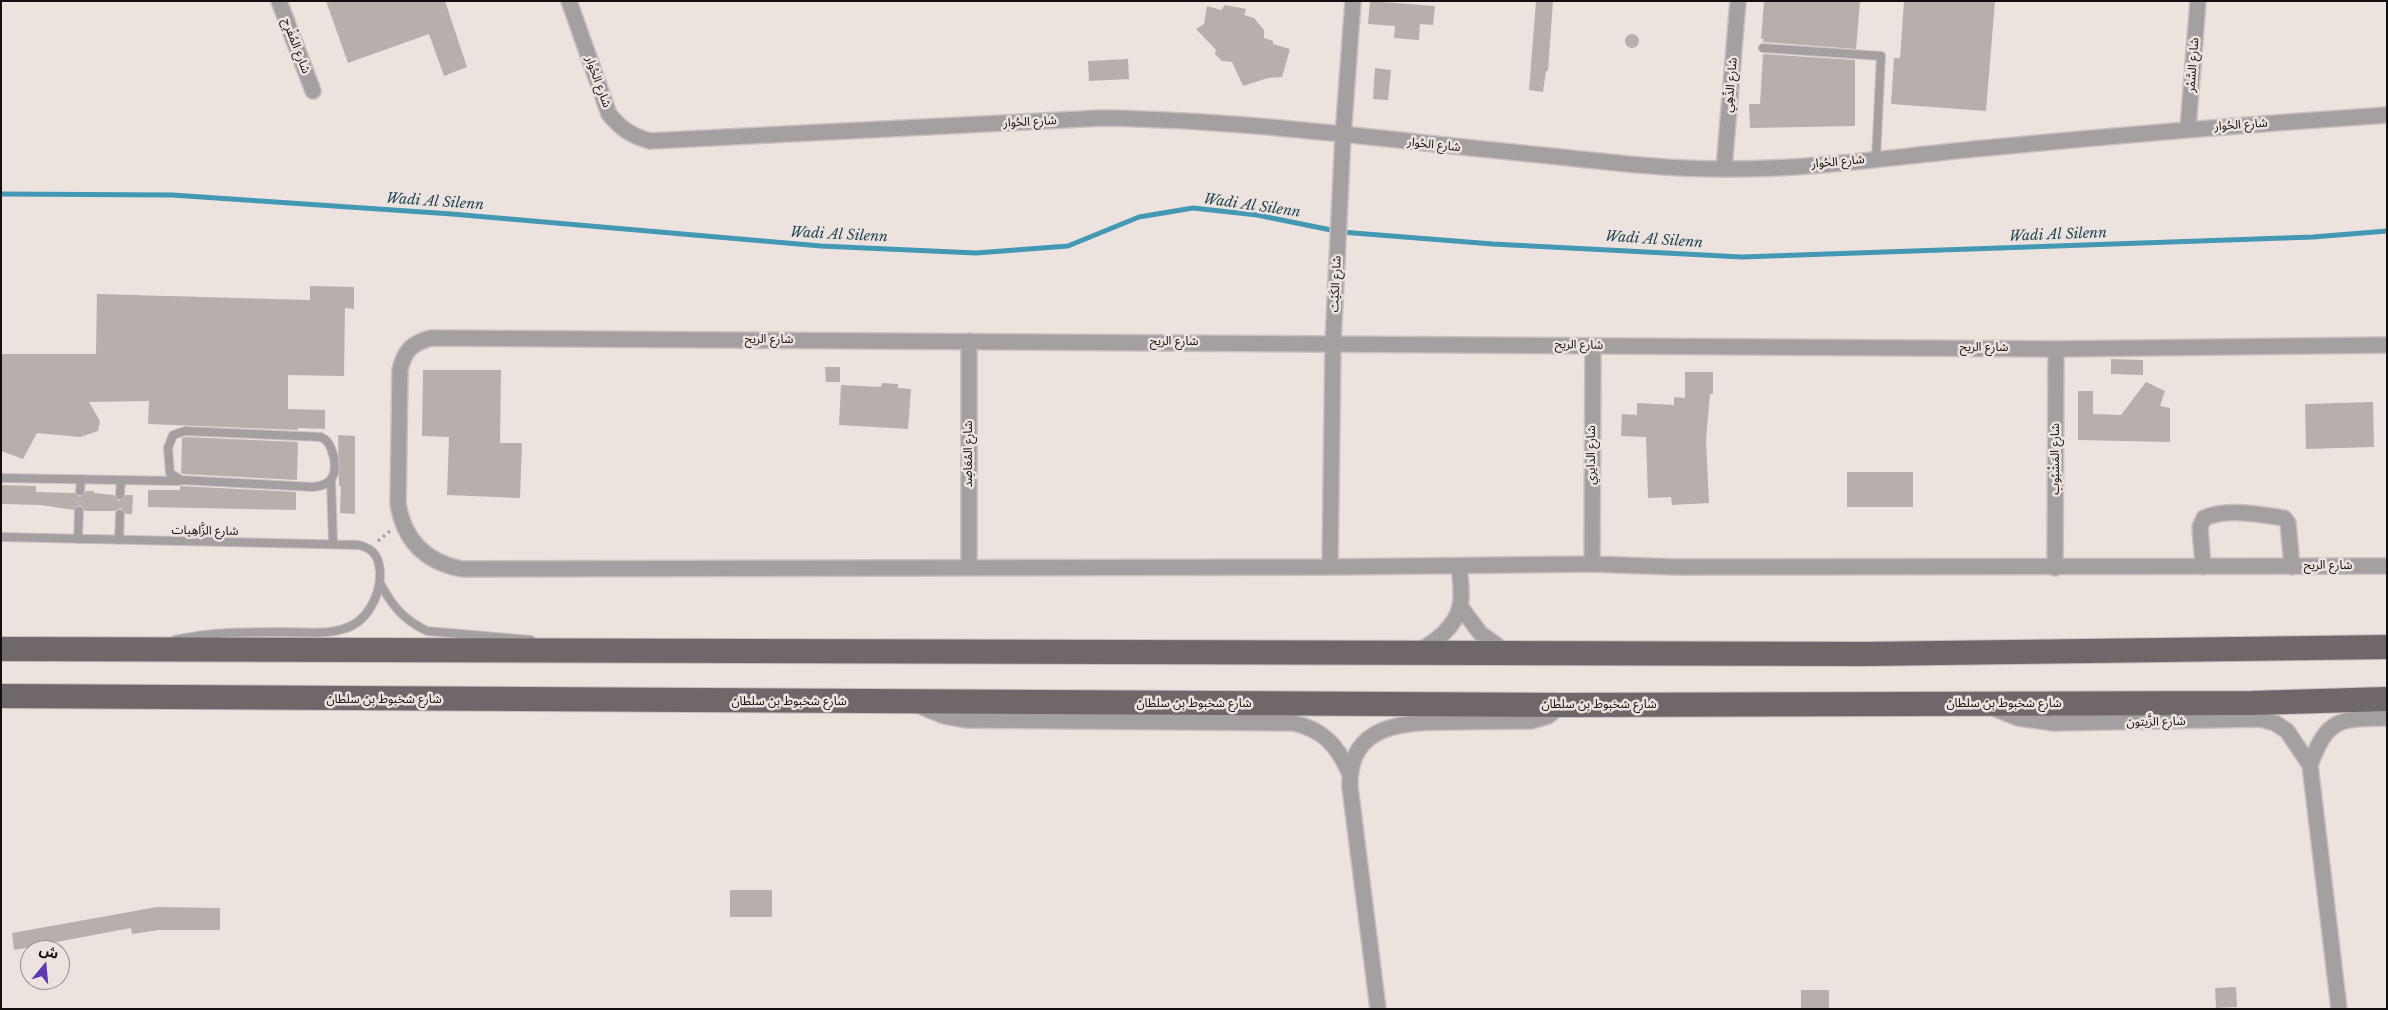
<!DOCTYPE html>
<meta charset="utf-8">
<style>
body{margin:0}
#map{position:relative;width:2388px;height:1010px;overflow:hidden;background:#ece3df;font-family:"Libre Baskerville","Noto Sans Arabic",serif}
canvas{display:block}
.frame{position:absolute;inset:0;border:2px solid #120f0e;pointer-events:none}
.north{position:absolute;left:20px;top:940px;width:50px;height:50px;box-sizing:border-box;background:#ece3df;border:1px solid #958e8b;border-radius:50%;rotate:17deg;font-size:14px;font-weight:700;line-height:20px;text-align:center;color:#120f0e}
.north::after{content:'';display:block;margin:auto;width:18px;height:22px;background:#5b3ab2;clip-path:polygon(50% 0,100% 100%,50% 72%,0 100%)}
</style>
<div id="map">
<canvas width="2388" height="1010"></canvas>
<div class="frame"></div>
<div class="north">ش</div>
</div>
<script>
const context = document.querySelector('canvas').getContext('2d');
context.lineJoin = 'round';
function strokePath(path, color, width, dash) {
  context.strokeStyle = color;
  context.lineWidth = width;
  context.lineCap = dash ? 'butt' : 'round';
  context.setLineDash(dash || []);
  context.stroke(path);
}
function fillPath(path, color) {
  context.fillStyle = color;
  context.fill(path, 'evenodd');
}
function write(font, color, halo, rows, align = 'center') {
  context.font = font + ' "Libre Baskerville","Noto Sans Arabic",serif';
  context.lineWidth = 5;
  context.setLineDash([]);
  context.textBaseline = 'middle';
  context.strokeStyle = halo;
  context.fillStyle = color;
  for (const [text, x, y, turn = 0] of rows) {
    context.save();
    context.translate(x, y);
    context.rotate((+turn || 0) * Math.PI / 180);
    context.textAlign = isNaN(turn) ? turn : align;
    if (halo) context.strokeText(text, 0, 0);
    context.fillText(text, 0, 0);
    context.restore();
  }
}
strokePath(new Path2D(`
 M1,194l171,1 280,19 369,32 155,7 92,-7 71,-29 54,-9 64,7 84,17 152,12 249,13 571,-20 74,-6`), '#4399b4', 5);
fillPath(new Path2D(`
 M326,1h119l22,66 -23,9 -15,-42 -81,29z
 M1370,1l65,5 -2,19 -13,-1 -1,16 -25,-2 1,-12 -27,-2z
 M1536,1h17l-5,70h-2l-3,21 -14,-2z
 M1764,1h96l-4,48 -93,-7 1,-3h-3z
 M1904,1h91l-9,110 -95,-7 3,-46h6z
 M1225,5l21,4 -2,6 10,3 10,12v8l9,3v3l17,5 -8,28 -14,1 -25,8 -11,-24 -10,-1 -7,-7 1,-4 -20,-21 8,-5 3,-18 14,4z
 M1625 41a7 7 0 1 1 14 0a7 7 0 1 1-14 0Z
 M1763,54l92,6v66l-105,2 -1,-24h11z
 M1128,59l1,20 -40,2 -1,-20z
 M1375,68l16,2 -3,30 -15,-1z
 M310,286l44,1v22l-9,-1 -1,68 -56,-1v34l37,1v19l-27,-1v2l-150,-6 1,-23 -60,1 11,19 -2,10 -18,6 -43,-4 -14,26 -22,-8v-97h95l1,-60 213,6z
 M2111,359l32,1v15l-32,-1z
 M825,367h15v15h-14z
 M423,370h78l-1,73h22l-2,55 -73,-3 2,-58 -27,-1z
 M1685,372h28v22h-3l-4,46 3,63 -37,2 -1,-8 -23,1 -2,-61 -25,-1 1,-22 15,1v-12l37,2v-8l11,1z
 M2146,382l19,9 -5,15 10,2v34l-92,-2v-49h15v23l28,1z
 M882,383l16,1v4l13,1 -3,40 -69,-4 2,-40 40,2z
 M2373,402l1,45 -68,2 -1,-45z
 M338,435l17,1v78l-15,-1 1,-27h-2z
 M186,437l112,5 -1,38 -114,-6 -2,-1 1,-35z
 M1847,472h66v35h-66z
 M1,485l35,1v6l39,1 5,4 6,-6h8v2l20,2 5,6 7,-6h7l-1,19h-6l-5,-6 -6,3h-30l-5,-6 -6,5 -33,-5 -40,-1z
 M180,486l116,6v18l-148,-3v-17h32z
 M730,890h42v27h-42z
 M157,907l63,1v22h-61l-27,4 -1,-6 -117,22 -2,-17z
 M2236,987l1,20 -21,1 -1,-20z
 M1801,990h28v19h-28z`), '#b8afac');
const service = new Path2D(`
 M1763,48l118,8 -5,102
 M185,431l136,6c12,5 18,32 10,42 -4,6 -11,7 -18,8l-132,-7 -11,-7 -2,-25 5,-13z
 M1,478l178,3
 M331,480l2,64
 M80,491l1,-12
 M120,495l1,-15
 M1,537l358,8c15,4 20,12 21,27 1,23 -13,51 -37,57 -19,6 -41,3 -61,3 -36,0 -71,0 -107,8
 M78,539l1,-28
 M119,540l1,-26
 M380,583c12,23 24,37 47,48l104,9`);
const minor = new Path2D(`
 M279,1l34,90
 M569,1l40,113c12,15 23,22 41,27l452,-23c147,2 293,23 439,37 60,6 120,14 181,14 88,1 177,-13 264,-21 134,-13 267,-24 401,-33
 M2188,128l10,-127
 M1724,169l14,-168
 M969,341v226
 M2387,345l-331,4 -1625,-11c-19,5 -27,13 -31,32l-2,134c6,36 27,58 64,65l868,-2 262,-3 84,3 711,-1
 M1592,564l1,-218
 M1330,567l3,-224 10,-207 10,-135
 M2203,567l-3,-40 4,-9c23,-10 55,-4 80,0l4,5 4,44
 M2055,568l1,-219
 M1460,606l20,27 26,19
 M1418,651c18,-9 38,-25 42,-45 3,-12 0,-28 -1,-40
 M917,705l27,11 22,4 328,3c29,7 43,22 55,49
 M1993,708l25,10 36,5 207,-4 14,4 12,8 23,34 29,244
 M2310,765c18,-48 29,-46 77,-47
 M1378,1009l-28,-222c-2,-67 60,-65 108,-65 25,-1 49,-1 73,-1l17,-5 14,-11`);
const primary = new Path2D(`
 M1,649l1863,5 523,-7
 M1,696l1561,9 690,-2 135,-4`);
strokePath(service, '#c9c1be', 10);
strokePath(minor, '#c9c1be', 18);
strokePath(primary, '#c9c1be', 26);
strokePath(new Path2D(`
 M378,541l12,-10`), '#a09996', 3, [2.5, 4]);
strokePath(service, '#a4a0a1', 8);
strokePath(minor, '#a4a0a1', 15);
strokePath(primary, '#6f6769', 24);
write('12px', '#120f0e', '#ece3df', [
 ["شارع المُفْرِح",296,46,69],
 ["شارع السَّمْر",2193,65,-86],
 ["شارع الحُوار",598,82,70],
 ["شارع الدِّهِي",1731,85,-85],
 ["شارع الحُوار",1030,122,-3],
 ["شارع الحُوار",2241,125,-4],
 ["شارع الحُوار",1434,145,6],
 ["شارع الحُوار",1838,162,-5],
 ["شارع الكَيْت",1336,284,-87],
 ["شارع الريح",769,340],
 ["شارع الريح",1174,342],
 ["شارع الريح",1579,345,1],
 ["شارع الريح",1984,348],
 ["شارع المُعَاضِد",969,454,-90],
 ["شارع الدايري",1592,455,-90],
 ["شارع المَشْبُوب",2056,459,-90],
 ["شارع الزَّاهِيات",205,531,1],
 ["شارع الريح",2328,566],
 ["شارع شخبوط بن سلطان",384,700],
 ["شارع شخبوط بن سلطان",789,702],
 ["شارع شخبوط بن سلطان",1194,704],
 ["شارع شخبوط بن سلطان",2004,704],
 ["شارع شخبوط بن سلطان",1599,705],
 ["شارع الزَّيتون",2156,722,-1]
]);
write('italic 14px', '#1f4552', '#ece3df', [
 ["Wadi Al Silenn",435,202,4],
 ["Wadi Al Silenn",1252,206,8],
 ["Wadi Al Silenn",839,235,3],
 ["Wadi Al Silenn",2058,235,-2],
 ["Wadi Al Silenn",1654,240,4]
]);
</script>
